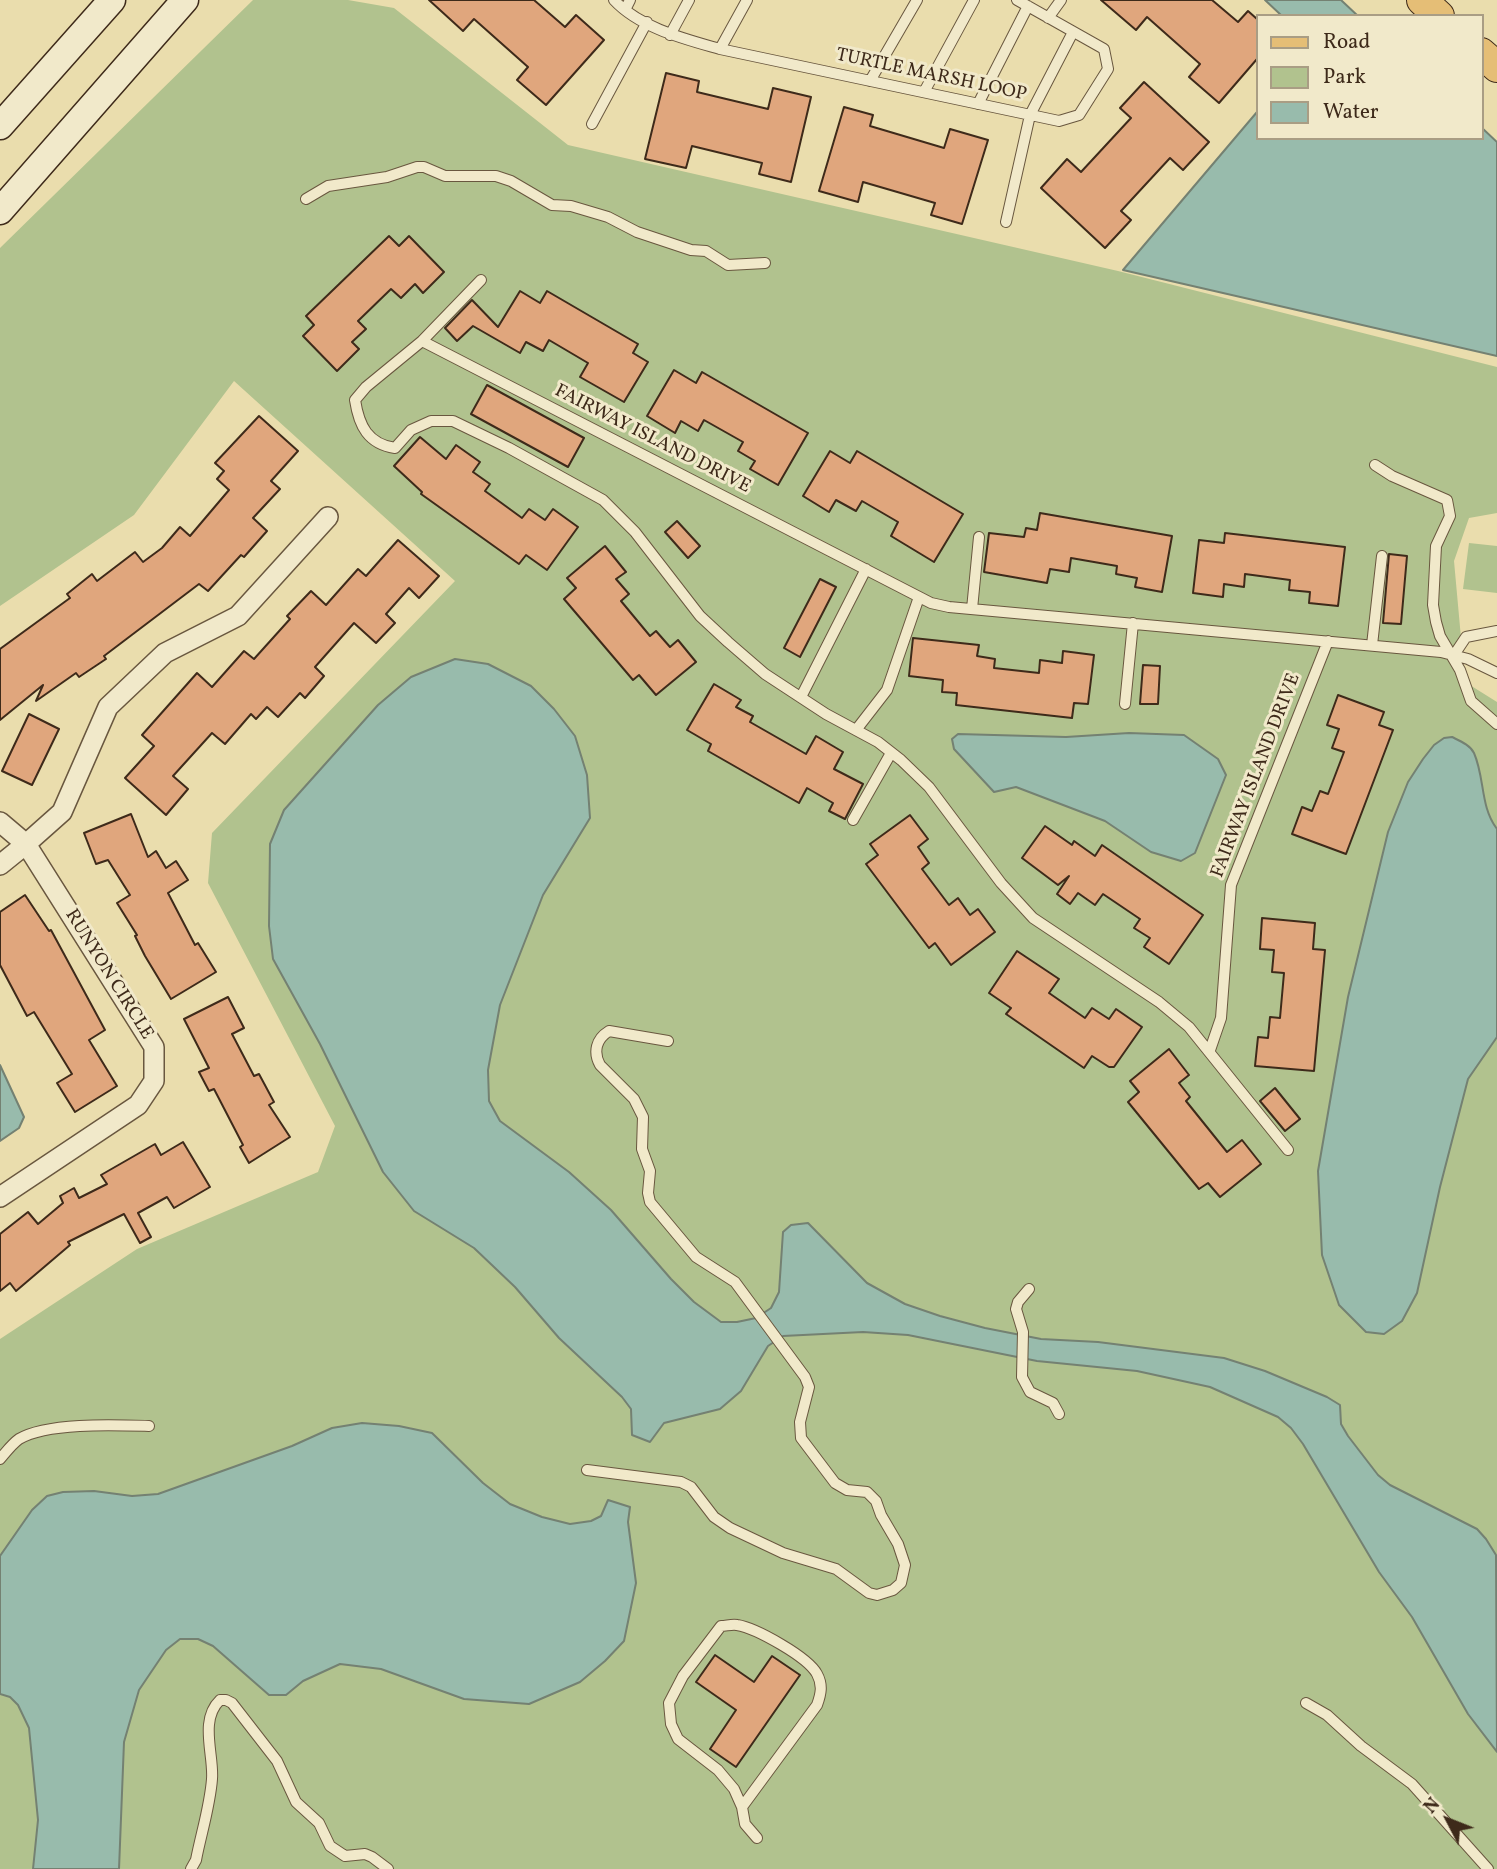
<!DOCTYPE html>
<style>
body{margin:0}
#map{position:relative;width:1497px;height:1869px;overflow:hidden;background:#eaddad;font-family:Vollkorn,serif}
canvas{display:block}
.legend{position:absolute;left:1256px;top:14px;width:228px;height:126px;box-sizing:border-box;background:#f1e9ca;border:2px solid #a99d84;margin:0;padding:9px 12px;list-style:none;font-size:21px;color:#3e2a1a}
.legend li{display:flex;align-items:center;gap:14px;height:35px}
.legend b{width:35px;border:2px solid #a99d84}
.north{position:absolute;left:1413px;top:1785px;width:70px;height:70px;-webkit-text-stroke:5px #f1e9ca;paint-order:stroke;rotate:312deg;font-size:19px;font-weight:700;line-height:28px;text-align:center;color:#3e2a1a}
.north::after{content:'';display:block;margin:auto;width:24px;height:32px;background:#3e2a1a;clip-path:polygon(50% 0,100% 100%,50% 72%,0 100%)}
</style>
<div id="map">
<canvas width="1497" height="1869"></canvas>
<ul class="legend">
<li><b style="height:9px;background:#e5be76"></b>Road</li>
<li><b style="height:19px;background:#b1c28e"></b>Park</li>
<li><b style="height:19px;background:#98bbac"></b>Water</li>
</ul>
<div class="north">N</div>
</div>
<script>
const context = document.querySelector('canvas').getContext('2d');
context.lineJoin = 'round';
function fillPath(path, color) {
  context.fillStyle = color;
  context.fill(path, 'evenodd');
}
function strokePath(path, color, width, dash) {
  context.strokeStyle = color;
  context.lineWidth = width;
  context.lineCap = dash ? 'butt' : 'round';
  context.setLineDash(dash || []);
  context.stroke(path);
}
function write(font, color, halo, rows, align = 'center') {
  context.font = font + ' Vollkorn,serif';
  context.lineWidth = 6;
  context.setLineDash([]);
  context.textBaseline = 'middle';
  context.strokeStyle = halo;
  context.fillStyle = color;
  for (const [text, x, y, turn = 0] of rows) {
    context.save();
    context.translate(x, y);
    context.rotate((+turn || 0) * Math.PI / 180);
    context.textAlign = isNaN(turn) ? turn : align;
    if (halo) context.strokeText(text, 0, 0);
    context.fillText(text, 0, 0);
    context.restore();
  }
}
fillPath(new Path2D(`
 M253,0h95l46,8 174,137 550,126 379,96v146l-28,5 -15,43 11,121 32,20v1167h-1497v-530l137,-90 181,-77 17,-46 -127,-243 4,-50 243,-252 -221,-200 -100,134 -134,91v-358z
 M1469,543l28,3v47l-34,-4z`), '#b1c28e');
const water = new Path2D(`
 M1265,0h76l17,16h-76z
 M1257,112v26h224v-11l16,15v214l-374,-86z
 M455,659l33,5 43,22 23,23 21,27 12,39 3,43 -47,77 -43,110 -12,65 1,31 11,20 69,51 42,38 60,69 23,23 27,20h16l19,-4 15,-10 8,-16 4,-60 8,-7 17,-2 59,60 38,21 35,12 45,12 56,11 57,3 126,16 41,13 62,26 13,8 1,19 7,12 30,39 12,10 87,44 9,10 10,16 1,197 -29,-38 -56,-97 -33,-45 -76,-128 -12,-16 -13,-11 -68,-30 -73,-16 -100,-10 -129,-26 -45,-3 -80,4 -15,10 -27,45 -21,18 -56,14 -14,19 -18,-7 -1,-26 -9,-12 -63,-59 -44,-51 -41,-39 -60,-37 -31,-39 -63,-128 -47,-85 -4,-33 1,-82 14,-34 94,-105 33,-28z
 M1129,733l55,2 34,24 8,16 -31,78 -14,8 -30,-9 -46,-31 -89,-34 -22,5 -40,-43 -2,-10 6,-5 108,3z
 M1452,737c8,4 18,8 22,16 11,25 6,54 23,76v208l-29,42 -28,108 -23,106 -15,28 -18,13 -18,-2 -27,-27 -17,-50 -4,-84 30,-174 40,-165 20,-50 15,-23 11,-14 10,-7z
 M0,1065l24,52 -5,11 -19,13z
 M362,1423l37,3 33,7 51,50 27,21 32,13 28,7 21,-3 10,-5 7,-16 22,7 -2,15 8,61 -12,58 -19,20 -25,21 -51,22 -65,-5 -83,-30 -41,-5 -37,17 -17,14h-17l-56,-49 -15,-7h-18l-14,11 -27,40 -15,52 -5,127h-86l5,-49 -9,-92 -11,-23 -8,-8 -10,-3v-138l32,-46 15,-14 16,-4 31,-1 38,5 26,-2 134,-48 40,-18z`);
fillPath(water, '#98bbac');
strokePath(water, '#748172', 2);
const building = new Path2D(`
 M429,0h105l31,27 11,-12 28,25 -58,65 -29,-25 11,-13 -54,-48 -11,12z
 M1101,0h111l26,22 10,-11 9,8v40l-38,44 -30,-26 11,-13 -53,-47 -11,13z
 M666,73l33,8 -2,11 71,17 5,-21 38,9 -20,85 -32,-8 3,-11 -70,-17 -6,22 -41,-9z
 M1144,82l65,60 -26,28 -13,-12 -49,53 10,9 -26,28 -64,-60 26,-29 14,13 50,-54 -11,-10z
 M844,107l29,8 -3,11 74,22 6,-19 38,11 -26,84 -31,-9 4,-12 -72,-21 -5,20 -39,-11z
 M389,236l10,10 10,-10 35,36 -21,21 -8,-9 -14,14 -10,-9 -33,32 8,8 -14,13 7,7 -22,22 -34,-35 11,-11 -8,-9z
 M520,291l20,12 7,-12 91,53 -5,9 15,9 -24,40 -44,-25 8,-14 -39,-23 -6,11 -17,-9 -6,11 -47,-27 -16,15 -12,-13 27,-28 26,27z
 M674,370l22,13 6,-11 106,61 -30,52 -28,-16 5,-8 -17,-10 5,-9 -39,-22 -6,11 -17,-10 -6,12 -28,-17z
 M487,385l97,53 -16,29 -97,-53z
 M259,416l39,35 -27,30 9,8 -27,29 14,13 -23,26 -3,-2 -33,36 -9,-7 -95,72 2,3 -27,18 -3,-4 -40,28 7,-16 -43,35v-71l70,-51 -3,-4 25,-20 5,7 38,-29 8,10 19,-14 18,-21 10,9 39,-46 -12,-11 7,-8 -9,-8z
 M420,437l26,22 10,-14 24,17 -7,10 17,12 -5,7 37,27 7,-9 16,11 8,-11 25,18 -31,43 -21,-15 -7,9 -98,-70 1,-2 -28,-26z
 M830,451l20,12 7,-12 106,63 -29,48 -43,-26 7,-14 -36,-21 -6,10 -20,-11 -7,12 -26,-16z
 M1040,513l132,23 -10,56 -27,-5 2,-9 -21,-4 1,-8 -46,-8 -2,14 -19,-3 -3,14 -63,-11 5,-39 35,4 2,-9 11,2z
 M677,521l23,25 -12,12 -23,-26z
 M1225,533l120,14 -7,59 -29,-3 1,-11 -21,-2 1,-10 -45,-6 -1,13 -20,-3 -1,13 -30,-4 6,-53 25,3z
 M398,540l41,36 -20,22 -10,-10 -23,26 9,9 -19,20 -22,-20 -39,44 9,9 -19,22 -5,-5 -22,24 -11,-10 -11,12 -5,-5 -26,30 -13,-11 -39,43 15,13 -22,26 -41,-37 29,-32 -12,-11 55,-62 15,14 32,-36 10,8 36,-40 -3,-3 24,-25 15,14 32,-36 8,7z
 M605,546l21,26 -10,7 13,15 -8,7 29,35 6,-5 14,16 8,-7 18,22 -40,33 -17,-20 -6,5 -69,-81 12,-11 -9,-10z
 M1389,554l18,2 -6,68 -18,-1z
 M820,579l16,8 -36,70 -16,-9z
 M913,638l66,7 -2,11 18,3 -1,9 45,5 1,-13 22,3 1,-12 31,4 -6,49 -14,-1 -2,15 -116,-13 1,-12 -15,-1 1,-12 -34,-4z
 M1143,665l17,1 -2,38h-18z
 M714,684l27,16 -5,7 17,9 -3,6 56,32 10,-18 27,16 -9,17 29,15 -18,35 -16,-8 4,-8 -26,-15 -8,15 -91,-52 3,-7 -24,-14z
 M1338,695l46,17 -5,13 14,5 -47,124 -54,-20 10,-27 10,4 8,-20 8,3 16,-42 -12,-4 7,-19 -12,-4z
 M29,714l30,15 -27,56 -30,-14z
 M131,814l17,43 8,-6 10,17 10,-7 12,19 -20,13 27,52 3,-2 18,29 -45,27 -26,-43 -10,-20 2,-1 -20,-32 13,-8 -22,-35 -12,4 -12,-31z
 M910,815l18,24 -10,8 11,16 -7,6 27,36 9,-7 12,17 8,-6 17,23 -44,33 -16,-22 -6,5 -63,-84 12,-9 -8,-11z
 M1045,826l27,19 2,-4 21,15 7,-11 101,70 -34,49 -25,-17 6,-9 -16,-10 6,-9 -37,-25 -8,11 -17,-12 -8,11 -13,-10 12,-18 -11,9 -36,-27z
 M25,895l24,36 2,-1 54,100 -16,10 28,46 -42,26 -18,-29 15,-9 -38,-62 -7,4 -27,-51v-53z
 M1262,918l53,5 -2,26 12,1 -11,121 -59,-5 3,-29 10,1 2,-21 10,1 4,-45 -12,-1 2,-22 -14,-1z
 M1017,951l42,28 -10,14 36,25 7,-10 17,11 7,-10 26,18 -28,40h-5l-17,-11 -8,12 -78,-54 5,-6 -22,-15z
 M228,997l16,31 -12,6 22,42 5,-2 15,28 -5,3 21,32 -41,26 -9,-16 3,-2 -29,-56 -5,2 -10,-19 10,-4 -25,-49z
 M1169,1049l20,26 -10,8 11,14 -4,4 41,51 15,-12 19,24 -41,33 -12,-14 -9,6 -71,-87 11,-10 -9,-11z
 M1275,1088l25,31 -15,12 -25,-30z
 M183,1142l27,45 -36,21 -7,-11 -29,16 13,24 -11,6 -16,-29 -56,28 2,3 -54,46 -6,-8 -10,8v-57l28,-22 10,12 25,-21 -3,-7 14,-8 5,10 28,-14 -6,-9 54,-31 6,11z
 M715,1655l39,27 18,-26 28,19 -64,92 -26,-18 26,-39 -40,-28z`);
fillPath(building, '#e0a67d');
strokePath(building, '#3e2a1a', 2);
const lane = new Path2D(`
 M614,0c26,28 71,39 106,49l339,72 20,-6 29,-46 -4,-20 -87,-49
 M625,10l5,-10
 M1048,18l13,-18
 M670,35l19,-35
 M720,49l27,-49
 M870,81l47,-81
 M924,92l50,-92
 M978,104l50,-98
 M592,124l55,-102
 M306,199l22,-13 59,-9 30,-10h7l21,9h51l15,5 41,24 19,1 37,11 29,15 54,18 15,1 22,14 37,-2
 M1006,222l24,-107 43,-83
 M481,280l-59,61 -56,46 -11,13c4,26 13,44 40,48l16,-18 20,-9h22l56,27 94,52 32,32 65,84 28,26 37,32 61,40 52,28 23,18 28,27 72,96 32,35 126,84 30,25 99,123
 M422,341l509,262 18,4 492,45 27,7 29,14
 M1375,465l17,11 55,24 3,16 -14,30 -3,59 3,17 4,14 20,34 11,31 26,23
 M972,609l7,-72
 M1372,645l10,-89
 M1454,655l12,-18 31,-6
 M801,697l65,-128
 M1125,704l8,-81
 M856,730l31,-40 32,-93
 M853,820l38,-67
 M1210,1050l11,-32 10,-133 97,-244
 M1029,1289l-11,13 -2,7 7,23 -1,45 8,15 23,11 6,11
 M0,1459c6,-7 12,-15 19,-20 28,-17 98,-14 130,-13
 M587,1470l94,12 10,5 23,30 16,11 53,25 53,16 33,24 8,2 16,-5 8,-7 4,-18 -7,-21 -17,-29 -5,-14 -9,-9 -20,-2 -12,-7 -34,-45 -1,-16 9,-35 -4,-10 -70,-95 -39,-25 -46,-55 -2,-9 2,-22 -8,-22 1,-32 -9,-18 -34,-34c-7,-13 -4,-26 9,-34l59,10
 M1306,1703l21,12 34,31 51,38 76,85
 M742,1807l75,-102c4,-11 6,-20 0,-31 -9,-17 -61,-46 -80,-49 -5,-1 -11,1 -16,1l-38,50 -14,27 2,21 7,15 40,31 16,19 8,18 3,17 12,14
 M191,1869l5,-9c5,-26 14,-54 16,-81 2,-24 -13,-59 8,-79h6l6,3 45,58 19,41 23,21 11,23 15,10 20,-2 7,3 16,12`);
const street = new Path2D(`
 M0,822l26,22 36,-32 46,-105 57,-54 73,-37 90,-99
 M0,865l26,-21 128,203v34l-16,24 -138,92`);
const secondary = new Path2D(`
 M0,126l112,-126
 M0,211l185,-211`);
const primary = new Path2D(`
 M1422,0l17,16
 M1481,53l16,14`);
strokePath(lane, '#69573f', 12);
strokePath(street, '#69573f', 22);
strokePath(secondary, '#3e2a1a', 29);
strokePath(primary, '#3e2a1a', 32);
strokePath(lane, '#f1e9ca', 10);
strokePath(street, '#f1e9ca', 19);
strokePath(secondary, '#f1e9ca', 26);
strokePath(primary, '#e5be76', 30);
write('19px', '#3e2a1a', '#f1e9ca', [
 ["TURTLE MARSH LOOP",931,76,12],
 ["FAIRWAY ISLAND DRIVE",652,440,27],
 ["FAIRWAY ISLAND DRIVE",1257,776,-69],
 ["RUNYON CIRCLE",108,975,58]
]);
</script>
